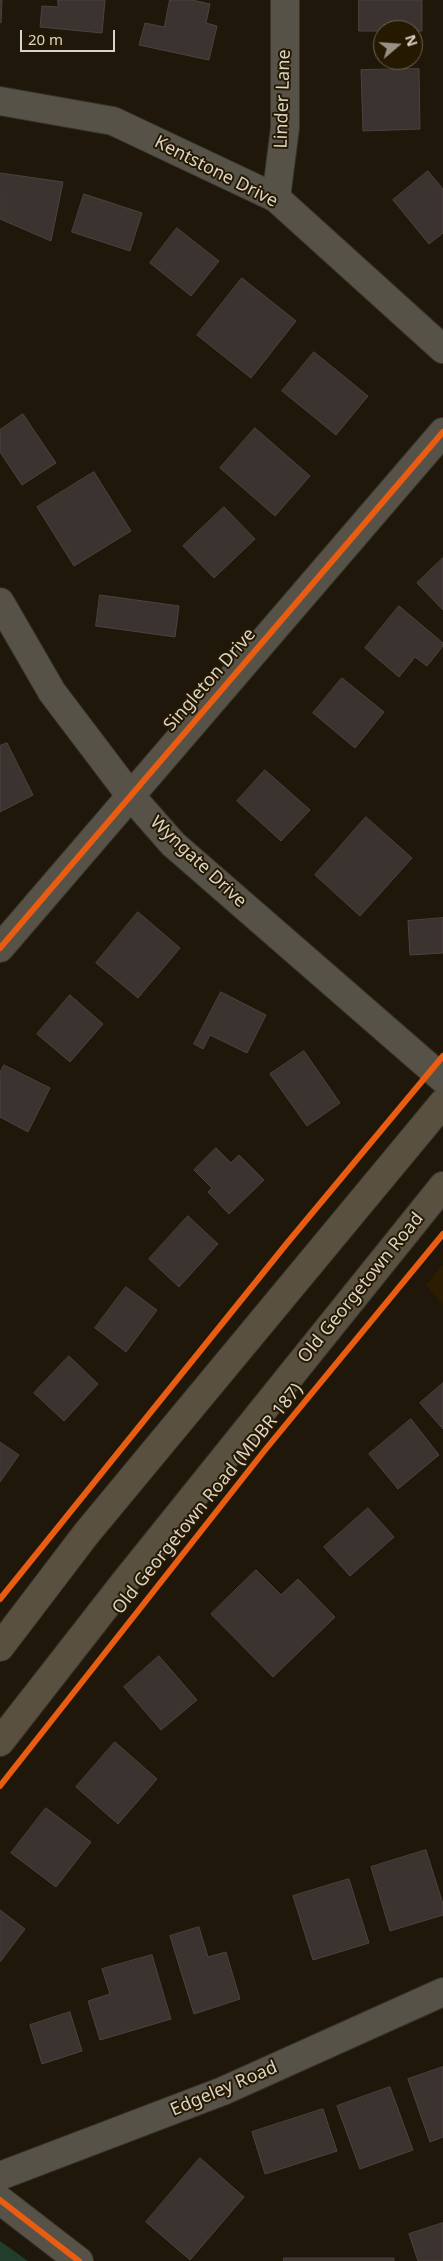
<!DOCTYPE html>
<style>
body{margin:0}
#map{position:relative;width:443px;height:2261px;overflow:hidden;background:#1e170a;font-family:"Noto Sans",sans-serif}
canvas{display:block}
.north{position:absolute;left:373px;top:20px;width:50px;height:50px;box-sizing:border-box;background:#261902;border:1px solid #6e6350;border-radius:50%;rotate:72deg;font-size:14px;font-weight:700;line-height:20px;text-align:center;color:#dbd3c5}
.north::after{content:'';display:block;margin:auto;width:18px;height:22px;background:#999184;clip-path:polygon(50% 0,100% 100%,50% 72%,0 100%)}
.scale{position:absolute;left:20px;top:30px;width:95px;height:22px;box-sizing:border-box;border:2px solid #dbd3c5;border-top:0;padding-left:6px;font-size:15px;line-height:18px;white-space:nowrap;color:#dbd3c5;-webkit-text-stroke:4px #261902;paint-order:stroke}
</style>
<div id="map">
<canvas width="443" height="2261"></canvas>
<div class="north">N</div>
<div class="scale">20 m</div>
</div>
<script>
const context = document.querySelector('canvas').getContext('2d');
context.lineJoin = 'round';
function fillPath(path, color) {
  context.fillStyle = color;
  context.fill(path, 'evenodd');
}
function strokePath(path, color, width, dash) {
  context.strokeStyle = color;
  context.lineWidth = width;
  context.lineCap = dash ? 'butt' : 'round';
  context.setLineDash(dash || []);
  context.stroke(path);
}
function write(font, color, halo, rows, align = 'center') {
  context.font = font + ' "Noto Sans",sans-serif';
  context.lineWidth = 4;
  context.setLineDash([]);
  context.textBaseline = 'middle';
  context.strokeStyle = halo;
  context.fillStyle = color;
  for (const [text, x, y, turn = 0] of rows) {
    context.save();
    context.translate(x, y);
    context.rotate((+turn || 0) * Math.PI / 180);
    context.textAlign = isNaN(turn) ? turn : align;
    if (halo) context.strokeText(text, 0, 0);
    context.fillText(text, 0, 0);
    context.restore();
  }
}
fillPath(new Path2D(`
 M443,1264v41l-17,-20z`), '#2c1d01');
fillPath(new Path2D(`
 M0,2241l28,20h-28z`), '#213d2b');
const building = new Path2D(`
 M0,0h2l-1,23 -1,-1z
 M58,0h47l-3,33 -62,-6 2,-21 16,1z
 M170,0h22l18,4 -4,19 11,3 -8,34 -70,-15 6,-22 19,4z
 M359,0h63v31h-63z
 M419,69l1,60 -57,2 -2,-61z
 M428,171l15,18v44l-14,11 -36,-44z
 M0,173l63,9 -12,59 -51,-22z
 M84,194l58,19 -12,38 -58,-19z
 M177,228l42,33 -28,35 -41,-33z
 M242,278l54,43 -45,57 -54,-43z
 M314,352l54,44 -32,39 -54,-44z
 M23,414l33,49 -34,22 -22,-33v-22z
 M255,428l55,48 -35,40 -55,-48z
 M94,472l37,59 -57,35 -37,-59z
 M224,507l31,32 -41,39 -31,-32z
 M443,558v52l-26,-27z
 M100,595l79,11 -4,31 -79,-11z
 M399,606l44,37v3l-16,20 -12,-9 -16,20 -34,-29z
 M342,678l42,34 -29,36 -42,-35z
 M7,743l26,52 -33,17v-66z
 M265,770l45,40 -29,31 -44,-40z
 M366,817l46,41 -52,58 -45,-41z
 M138,912l42,36 -42,50 -42,-35z
 M443,918v35l-33,2 -2,-34z
 M221,992l45,23 -19,38 -37,-18 -7,14 -9,-5z
 M70,995l33,29 -33,38 -33,-28z
 M304,1051l36,52 -33,23 -37,-52z
 M4,1065l46,23 -22,44 -28,-15v-44z
 M216,1148l15,15 8,-8 25,25 -35,34 -21,-22 4,-4 -18,-18z
 M188,1216l30,28 -39,43 -30,-28z
 M126,1287l31,23 -31,42 -31,-24z
 M69,1356l29,28 -34,37 -30,-28z
 M443,1383v46l-23,-26z
 M411,1419l28,36 -41,34 -29,-35z
 M0,1442l19,13 -19,27z
 M368,1508l26,29 -44,39 -26,-29z
 M256,1570l25,25 17,-16 37,38 -62,60 -62,-63z
 M159,1656l38,44 -36,30 -37,-43z
 M115,1742l42,37 -39,45 -42,-37z
 M46,1808l45,34 -35,45 -45,-34z
 M426,1850l17,54v11l-53,16 -19,-64z
 M349,1879l20,64 -56,17 -20,-64z
 M0,1910l25,19 -25,33z
 M199,1927l9,30 18,-5 14,47 -46,15 -24,-78z
 M152,1955l19,64 -71,21 -12,-39 22,-7 -8,-25z
 M70,2012l12,39 -40,13 -12,-39z
 M443,2067v70l-13,5 -22,-63z
 M390,2087l23,63 -53,19 -23,-63z
 M323,2109l14,42 -72,23 -13,-42z
 M200,2158l44,39 -54,63 -44,-38z
 M443,2223v38h-25l-9,-27z
 M284,2258h110v3h-110z`);
fillPath(building, '#3b3330');
strokePath(building, '#4c433f', 1);
const minor = new Path2D(`
 M0,101l113,20 163,77 167,151
 M276,198l9,-70v-128
 M0,602l52,90 78,103 43,49 270,235
 M0,948l443,-516
 M0,2176l223,-85 220,-99
 M0,2200l79,61`);
const major = new Path2D(`
 M0,1647l86,-113 357,-431
 M0,1742l124,-159 319,-397`);
strokePath(minor, '#363129', 30);
strokePath(major, '#363129', 30);
strokePath(minor, '#575248', 28);
strokePath(major, '#595040', 28);
strokePath(new Path2D(`
 M0,948l443,-516
 M0,1599l288,-357 155,-186
 M0,1786l265,-336 178,-216
 M0,2200l79,61`), '#e95d12', 6);
write('18px', '#dbd3c5', '#261902', [
 ["Linder Lane",283,99,-88],
 ["Kentstone Drive",216,172,27],
 ["Singleton Drive",210,680,-49],
 ["Wyngate Drive",198,862,43],
 ["Old Georgetown Road",361,1288,-51],
 ["Old Georgetown Road (MDBR 187)",208,1499,-51],
 ["Edgeley Road",224,2089,-23]
]);
</script>
